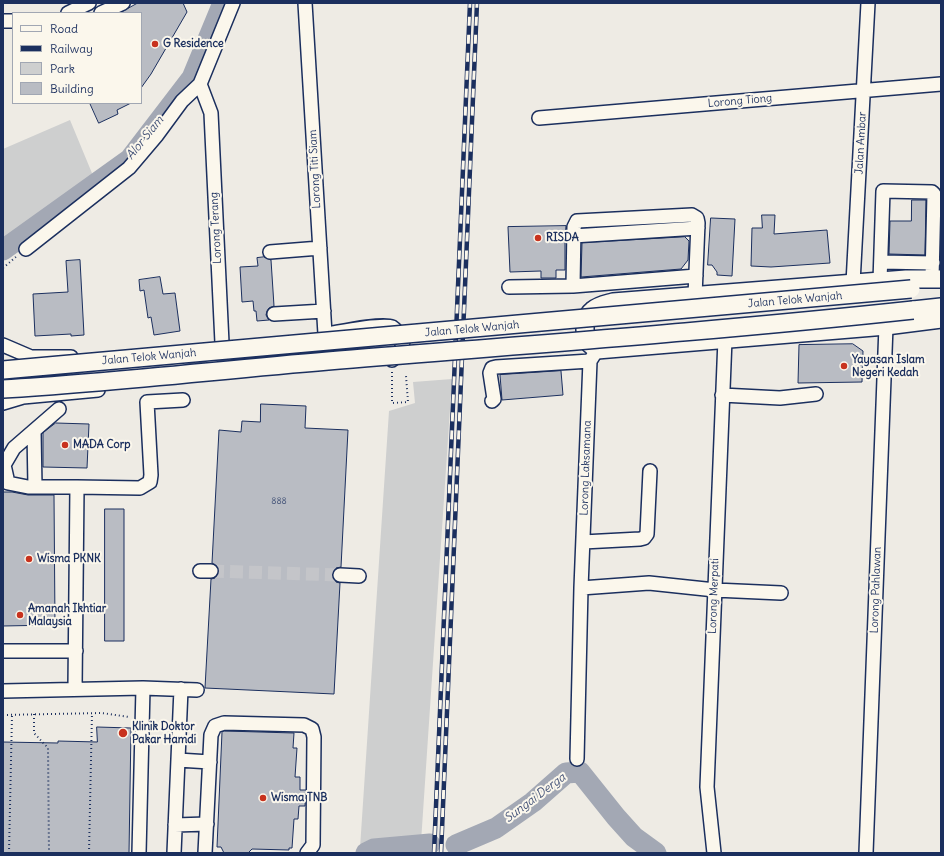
<!DOCTYPE html>
<style>
body{margin:0}
#map{position:relative;width:944px;height:856px;overflow:hidden;background:#eeebe4;font-family:Delius,sans-serif}
canvas{display:block}
.frame{position:absolute;inset:0;border:4px solid #1b2f5e;pointer-events:none}
.legend{position:absolute;left:12px;top:12px;width:130px;height:92px;box-sizing:border-box;background:#fbf7ec;border:1px solid #a1a7b3;margin:0;padding:5px 7px;list-style:none;font-size:12px;color:#1b2f5e}
.legend li{display:flex;align-items:center;gap:8px;height:20px}
.legend b{width:20px;border:1px solid #a1a7b3}
</style>
<div id="map">
<canvas width="944" height="856"></canvas>
<div class="frame"></div>
<ul class="legend">
<li><b style="height:5px;background:#fbf7ec"></b>Road</li>
<li><b style="height:5px;background:#1b2f5e"></b>Railway</li>
<li><b style="height:11px;background:#cecfcf"></b>Park</li>
<li><b style="height:11px;background:#b9bcc3"></b>Building</li>
</ul>
</div>
<script>
const context = document.querySelector('canvas').getContext('2d');
context.lineJoin = 'round';
function fillPath(path, color) {
  context.fillStyle = color;
  context.fill(path, 'evenodd');
}
function strokePath(path, color, width, dash) {
  context.strokeStyle = color;
  context.lineWidth = width;
  context.lineCap = dash ? 'butt' : 'round';
  context.setLineDash(dash || []);
  context.stroke(path);
}
function write(font, color, halo, rows, align = 'center') {
  context.font = font + ' Delius,sans-serif';
  context.lineWidth = 4;
  context.setLineDash([]);
  context.textBaseline = 'middle';
  context.strokeStyle = halo;
  context.fillStyle = color;
  for (const [text, x, y, turn = 0] of rows) {
    context.save();
    context.translate(x, y);
    context.rotate((+turn || 0) * Math.PI / 180);
    context.textAlign = isNaN(turn) ? turn : align;
    if (halo) context.strokeText(text, 0, 0);
    context.fillText(text, 0, 0);
    context.restore();
  }
}
fillPath(new Path2D(`
 M70,120l24,58 -71,51 -20,10v-90z
 M452,379l-31,463 -61,6 29,-437 26,-8 -2,-21z`), '#cecfcf');
strokePath(new Path2D(`
 M3,250l127,-91 62,-81 31,-75
 M456,845l40,-17 37,-26 33,-29 14,-1 36,45 18,20 22,16
 M366,853l8,-4 56,-5`), '#a3a8b4', 21);
const building = new Path2D(`
 M138,3h45l4,9 -36,62 -10,14v-75h-21z
 M90,103h41l-14,7 1,4 -19,9z
 M912,200h14l-1,55 -36,-1 1,-33h21z
 M762,215h13l-1,19 53,-4 3,33 -59,4 -20,-1 1,-38h10z
 M711,218l24,1 -3,57 -15,-1v-3l-5,-7h-4z
 M566,226l-1,10v34h-9v8h-15v-7l-31,1 -2,-45z
 M685,237l4,4 -1,19 -7,9 -100,8 1,-34z
 M264,257l7,3 3,46 -5,2 -2,3 -1,4 3,5 -12,1 -1,-10h-2l-1,-10 -11,1 -2,-35 18,-1 -1,-8z
 M80,260l4,75 -13,1v-2l-36,2 -2,-42 35,-2 -2,-31z
 M160,277l3,17 12,-1 5,38 -26,4 -3,-18 -3,1 -4,-28 -4,1 -1,-11z
 M853,344l10,7 -1,31 -64,1 1,-38z
 M561,371l2,24 -61,5 -2,-25z
 M261,404l45,2 -1,22 43,2 -7,137 -5,1 -4,6 1,5 3,3 4,1 -6,111 -129,-6 6,-109 4,-1 4,-7 -1,-4 -6,-4 7,-133 22,2 1,-11 18,1z
 M56,423l33,1 -2,44 -44,-1v-34z
 M3,492h9l16,3h26l1,130 -52,1z
 M105,509h19v132h-19z
 M97,727l34,1 -2,125h-126v-111l55,1v-2l39,1z
 M225,731l69,2 -1,15h4l-2,29h5v13h6l-1,16h-6l-1,13h-4l-2,29h-3v2l-37,-1 -4,4h-24l-3,-6h-4l5,-115z`);
fillPath(building, '#b9bcc3');
strokePath(building, '#1b2f5e', 1);
strokePath(new Path2D(`
 M211,571l129,4`), '#c4c5c9', 13, [13, 6]);
const minor = new Path2D(`
 M305,3l20,331
 M68,13l21,-10
 M101,13l22,-10
 M3,21h10
 M200,84l11,29 11,230
 M539,118l402,-34
 M573,236l125,-8
 M26,249l103,-81 28,-33 25,-34 18,-17 33,-81
 M270,252l50,-4
 M881,262l52,1
 M880,281l3,-90 49,1 2,2 -2,85
 M853,283l15,-280
 M573,286l1,-59 3,-6 115,-6 5,3 1,5 -3,73
 M509,287l64,-1 123,-10
 M274,314l50,-3
 M333,333c11,-2 50,-10 59,-6 3,2 9,8 10,12 3,9 -4,15 -10,21
 M3,345l28,12h40
 M722,395l58,3 36,-4
 M492,401l2,-2 -4,-26 2,-5 4,-1 94,-6
 M3,403l20,-6 75,-7
 M59,409l-45,39 -10,17 4,18 20,4h49
 M34,431l1,56
 M583,542l57,-3 4,-1 3,-4 3,-63
 M200,571h11
 M340,575l19,1
 M581,588l68,-5 66,7 66,3
 M3,651h73
 M75,688l2,-201 63,1 10,-6 1,-7 -4,-73 36,-2
 M3,691l140,-3 54,2
 M577,759l4,-171 9,-227 7,-11
 M178,760l32,2
 M175,825l32,-1
 M139,853l4,-165
 M174,853l7,-164
 M205,853l6,-118 4,-9 9,-3 80,2 8,4 2,8 -1,108 -6,8
 M714,853l-7,-66 18,-448
 M866,853l20,-527`);
const major = new Path2D(`
 M941,279h-35l-293,23c-7,2 -14,3 -20,8 -9,7 -10,22 -5,32 2,3 6,5 9,8l289,-24 55,-7
 M913,310l28,-3`);
strokePath(minor, '#1b2f5e', 16);
strokePath(major, '#1b2f5e', 20);
strokePath(new Path2D(`
 M3,268l14,-12
 M392,372v31l16,-1 -2,-26
 M34,714v19l14,15 1,105
 M3,715l99,-2 27,4
 M9,853l3,-138
 M89,853l3,-140`), '#1b2f5e', 2, [1, 3]);
strokePath(minor, '#fbf7ec', 13);
strokePath(major, '#fbf7ec', 17);
const rail = new Path2D(`
 M434,853l36,-850
 M441,853l36,-850`);
strokePath(rail, '#1b2f5e', 4.5);
strokePath(rail, '#fbf7ec', 3, [9]);
const majorBridge = new Path2D(`
 M3,370l908,-81
 M3,389c108,-6 216,-19 325,-28 195,-16 390,-30 585,-51`);
strokePath(majorBridge, '#1b2f5e', 20, []);
strokePath(majorBridge, '#fbf7ec', 17);
for (const [x, y, r, color] of [
 [155,44,4,"#c8321e"],
 [538,238,4,"#c8321e"],
 [844,366,4,"#c8321e"],
 [65,445,4,"#c8321e"],
 [29,559,4,"#c8321e"],
 [20,615,4,"#c8321e"],
 [123,733,5,"#c8321e"],
 [263,798,4,"#c8321e"]
]) {
  const dot = new Path2D();
  dot.arc(x, y, r, 0, 2 * Math.PI);
  context.fillStyle = color;
  context.fill(dot);
  strokePath(dot, '#fbf7ec', 1.5);
}
write('9px', '#425277', null, [
 ["888",279,501]
]);
write('bold 11px', '#1b2f5e', '#fbf7ec', [
 ["G Residence",163,44],
 ["RISDA",546,238],
 ["Yayasan Islam",852,360],
 ["Negeri Kedah",852,373],
 ["MADA Corp",73,445],
 ["Wisma PKNK",37,559],
 ["Amanah Ikhtiar",28,609],
 ["Malaysia",28,622],
 ["Klinik Doktor",132,727],
 ["Pakar Hamdi",132,740],
 ["Wisma TNB",271,798]
], 'left');
write('11px', '#1b2f5e', '#fbf7ec', [
 ["Lorong Tiong",740,101,-5],
 ["Jalan Ambar",861,143,-87],
 ["Lorong Titi Siam",315,169,-93],
 ["Lorong Terang",216,228,-93],
 ["Jalan Telok Wanjah",795,300,-5],
 ["Jalan Telok Wanjah",472,329,-5],
 ["Jalan Telok Wanjah",149,357,-5],
 ["Lorong Laksamana",586,468,-88],
 ["Lorong Pahlawan",876,590,-88],
 ["Lorong Merpati",714,596,-88]
]);
write('italic 12px', '#445378', '#fbf7ec', [
 ["Alor Siam",145,138,-51],
 ["Sungai Derga",535,798,-37]
]);
</script>
